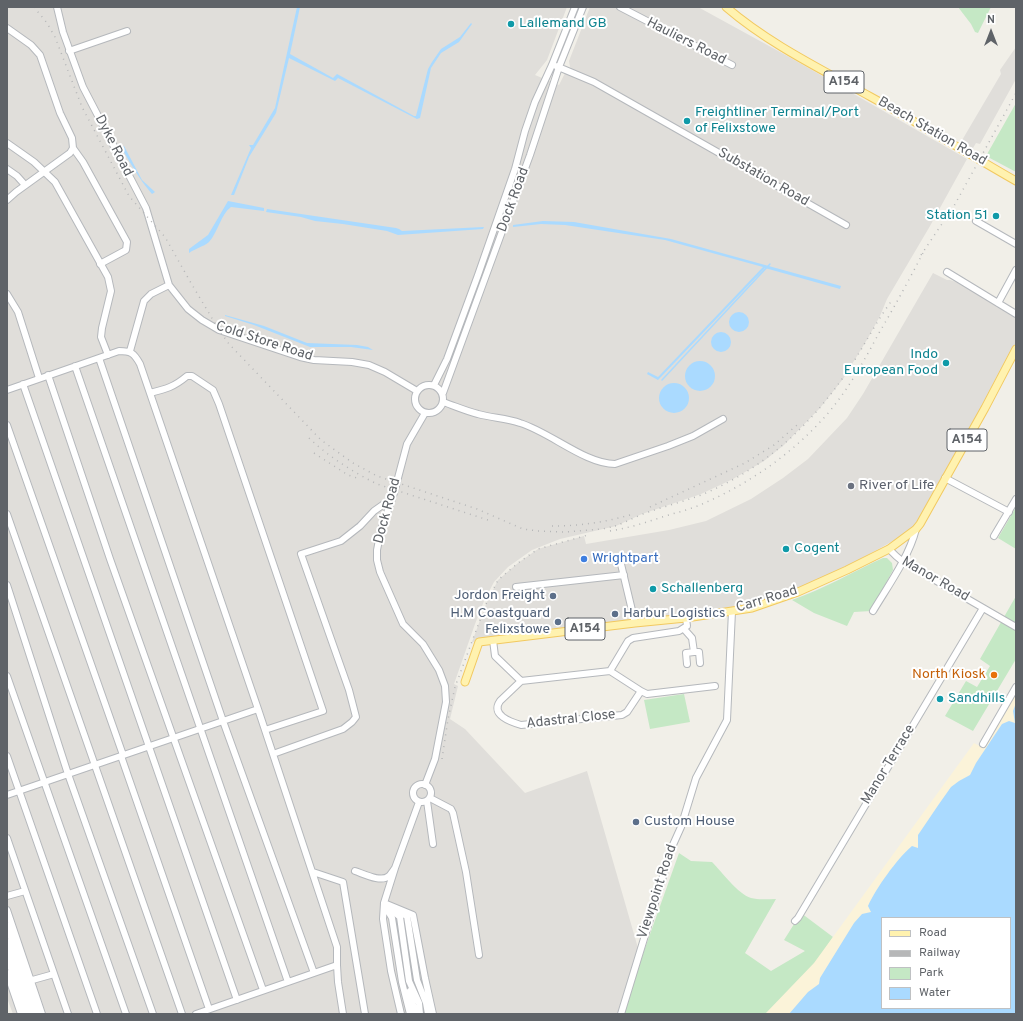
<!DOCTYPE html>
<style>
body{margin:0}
#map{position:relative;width:1023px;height:1021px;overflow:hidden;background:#f1efe8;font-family:Overpass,sans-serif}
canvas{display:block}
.frame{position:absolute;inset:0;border:8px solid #5f6368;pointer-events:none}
.legend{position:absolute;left:881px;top:917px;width:130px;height:92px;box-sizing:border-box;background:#fff;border:1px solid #bfc1c3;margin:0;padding:5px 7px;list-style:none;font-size:12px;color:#5f6368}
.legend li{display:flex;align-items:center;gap:8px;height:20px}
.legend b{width:20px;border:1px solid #bfc1c3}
.north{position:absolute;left:971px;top:12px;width:40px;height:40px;-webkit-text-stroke:3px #fff;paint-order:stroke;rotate:0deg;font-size:11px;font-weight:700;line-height:16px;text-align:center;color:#5f6368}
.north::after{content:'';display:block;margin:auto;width:14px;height:18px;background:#5f6368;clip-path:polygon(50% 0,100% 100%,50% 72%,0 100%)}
</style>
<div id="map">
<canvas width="1023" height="1021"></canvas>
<div class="frame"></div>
<ul class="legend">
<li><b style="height:5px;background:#fff2af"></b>Road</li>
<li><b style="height:5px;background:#b6b7b8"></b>Railway</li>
<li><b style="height:11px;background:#c5e8c5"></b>Park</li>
<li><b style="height:11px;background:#aadaff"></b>Water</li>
</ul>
<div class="north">N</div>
</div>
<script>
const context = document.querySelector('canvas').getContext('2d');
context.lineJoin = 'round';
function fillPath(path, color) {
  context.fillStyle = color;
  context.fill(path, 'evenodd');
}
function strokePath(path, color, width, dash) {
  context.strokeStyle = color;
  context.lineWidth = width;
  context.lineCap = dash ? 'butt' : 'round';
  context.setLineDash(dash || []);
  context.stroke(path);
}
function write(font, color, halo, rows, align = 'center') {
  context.font = font + ' Overpass,sans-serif';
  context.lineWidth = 4;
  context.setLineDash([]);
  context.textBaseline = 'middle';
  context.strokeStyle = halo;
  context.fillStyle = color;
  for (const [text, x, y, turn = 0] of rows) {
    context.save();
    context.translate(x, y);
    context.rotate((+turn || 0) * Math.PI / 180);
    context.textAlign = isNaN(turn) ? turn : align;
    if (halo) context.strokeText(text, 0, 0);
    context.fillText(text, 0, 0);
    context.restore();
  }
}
fillPath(new Path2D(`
 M7,7h560l-20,53 -12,15 24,10 6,-12 10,2 -5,-8 -1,-6 21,-54h108l93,51 176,101 -37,67 -43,73 -7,17 -12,22 -25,41 -23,29 -36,37 -20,16 -31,18 -32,15 -59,20 -26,12 -56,13 -28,11 -24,17 -14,15 -10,19 -9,23 -21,60 4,2 -8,33 15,10 60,64 62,-22 51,177 -21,66h-604l-6,-16z
 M1016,47v32l-36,65 -4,-1 -3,5 -12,-6 40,-68 -1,-4z
 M933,273l14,7h3l6,2 60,32v35l-21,34 -81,144 -12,9 -47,26 -56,26 -34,11 -79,19 -214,24 14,-38 12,-24 20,-17 20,-14 46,-13 2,8 83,-14 37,-9 45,-22 32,-21 25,-19 39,-41 16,-24z`), '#e0deda');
fillPath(new Path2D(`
 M958,7h33l-13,26 -3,-1 -4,-8z
 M1016,103v69l-30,-16z
 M1016,507v42l-18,-11z
 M883,558h4l5,5 1,7 -22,41 -17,1 -7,14 -33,-13 -22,-13c32,-11 60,-28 91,-42z
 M1016,596v63l-43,72 -28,-15 21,-35 11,6 13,-21 -10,-7z
 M684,694l6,28 -40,7 -6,-29z
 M679,853l12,8 21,1c10,10 26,32 39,36 7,2 17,1 25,1l-31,54 26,18 34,-20 -21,-11 17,-27 32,24 -50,77h-159l20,-63z`), '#c5e8c5');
fillPath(new Path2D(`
 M1016,694v41l-204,279h-47l49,-51 160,-220 9,5z`), '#fbf3d9');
fillPath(new Path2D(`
 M297,7h3l-10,47 43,24 4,-4 77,42h2l12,-47 4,-7 9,-13 19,-12 11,-14 1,1 -13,18 -18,11 -10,15 -11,50 -3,1 -79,-41 -3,3 -46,-23 -13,55 -27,44 -15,38h-3l20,-47 -2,-3h4l22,-37z
 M124,146l18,34 13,12 -3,2c-13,-15 -21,-30 -31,-47z
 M228,201l36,7v3l-33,-4c-10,7 -13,25 -22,35 -6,5 -13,6 -20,11v-4l19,-14z
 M267,209l129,19 3,1 3,2 82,-4 -1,2 -85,6 -11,-4 -44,-7 -28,-3 -14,-4 -35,-5z
 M543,221l31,1 97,17 170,47 -1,3 -75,-21 -107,112 -11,-6 1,-2 10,5 2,-2 103,-108 -98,-27 -100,-15 -24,-1 -28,3v-2z
 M729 322a10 10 0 1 1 20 0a10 10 0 1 1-20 0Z
 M225,315l39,11 43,17 50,2 11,2 5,3 -22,-3h-41l-56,-22 -29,-9z
 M711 342a10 10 0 1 1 20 0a10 10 0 1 1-20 0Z
 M685 376a15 15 0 1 1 30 0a15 15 0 1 1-30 0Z
 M659 398a15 15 0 1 1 30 0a15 15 0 1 1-30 0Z
 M1016,703v311h-227l19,-22 11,-8 1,-6 34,-55 8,-9 9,-2 -3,-6c9,-19 28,-46 44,-60l6,2v-13l21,-31 12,-17 8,-6 11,-6 6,-12 26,-39 7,-3 6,2 -2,-12zM882,918h128v90h-128z`), '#aadaff');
strokePath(new Path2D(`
 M662,380l108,-116`), '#aadaff', 1.5);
const minor = new Path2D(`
 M57,7l6,25 20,55 63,121 23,77 19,24 14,11 17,10 81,27 14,3 38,2 17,3 16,7 32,19
 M620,7l112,58
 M7,28l24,17 9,10 20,58 12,25 1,10 -3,5 -54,39 -9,8
 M69,51l58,-20
 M556,66l38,16 252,143
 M7,143l27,19 21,20 53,95 3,14 -9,37 -1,9 7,18
 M73,148l10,14 44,80 -1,8 -26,14
 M7,169l10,7 8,9
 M976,221l40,23
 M947,272l69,42
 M7,294l11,18 21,66
 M998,303l18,-33
 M130,351l14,-50 7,-7 18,-9
 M99,358l124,363 91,252
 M75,366l213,616
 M48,375l62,184 153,431
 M23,384l214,616
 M415 399a14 14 0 1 1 28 0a14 14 0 1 1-28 0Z
 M434,385l13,-26 31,-84 37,-106 10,-38 10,-29 17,-37 23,-58
 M7,390l112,-39c12,0 15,2 21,13l118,345 79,238v18l-141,49
 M150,393c16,-4 24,-6 37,-17h5l21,14 6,14 104,307 -58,19
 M443,393l87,-238 29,-88 24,-60
 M443,402c12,4 23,9 35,12 14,4 29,4 42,9 30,9 65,41 95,41l53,-18 25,-10 30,-17
 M425,413l-18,31 -13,49 -13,37 -4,20v10l3,12 23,52 20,20 16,26 6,16 1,16 -11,57 -10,26
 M7,425l116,330
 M945,478l64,34
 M7,514l175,500
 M994,536l22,-37
 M889,549l7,7 6,5 114,66
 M620,560l15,63
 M7,585l61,189 85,240
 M516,587l108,-12
 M873,611c15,-25 36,-54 43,-82
 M684,629l8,9 2,14h5l1,11
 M493,640l2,16 26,25
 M687,664l-1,-11 8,-1
 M610,671l31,20 -14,21 -5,3 -101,10c-10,-3 -31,-10 -21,-24l21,-20z
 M610,671l18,-30 5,-3 46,-7 8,-5 -1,-8
 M7,676l119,338
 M641,691l6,3 68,-8
 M983,744l33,-57
 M273,754l70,-25 9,-7 4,-5 -7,-27 -48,-136 40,-13 19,-15 14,-15 17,-12
 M7,756l90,258
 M121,756l88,253
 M413 793a9 9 0 1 1 18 0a9 9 0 1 1-18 0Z
 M7,795l251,-86
 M430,798l21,11 2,4 13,59 13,83
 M427,801l6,43
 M7,838l61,176
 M395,868l-11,35 -1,16 8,52 10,43
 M355,871c9,3 26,12 34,5 2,-2 4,-5 6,-8l24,-66
 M313,872l30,10 22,132
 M7,896l18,-5
 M384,903l29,12 12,63 8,36
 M385,906l7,12 10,64 8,32
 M388,907l12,10 9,64 10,22 1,11
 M7,910l35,104
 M401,913l6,3 10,64 9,23 2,11
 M795,921l3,-3 185,-310
 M7,926l30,88
 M7,942l25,72
 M7,957l20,57
 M337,965l1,17 5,32
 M7,973l14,41
 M29,981l25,-7
 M410,991l5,23
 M621,1014l51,-167 9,-20 15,-49 31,-58 5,-109`);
const major = new Path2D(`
 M726,7c43,37 95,62 145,90 49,27 96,56 145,84
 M465,682l14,-40 156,-19 51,-5 66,-10 46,-16 49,-22 42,-21 27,-20 4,-5 65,-116 31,-59`);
strokePath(minor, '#b5b8bc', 8);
strokePath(major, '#f2c960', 9);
strokePath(minor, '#fff', 6);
strokePath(major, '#fff2af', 7);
strokePath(new Path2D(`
 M34,7l13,16 8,14 27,70 47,89 36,41 26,46 28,47 10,14 92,96 32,23 24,13 100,33 46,20 15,2 27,1 37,-3 14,-3
 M921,255l33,-49 62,-113
 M309,438c20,19 44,34 68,46l114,37
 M314,453l34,22 12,4
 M650,507l95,-44 29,-18 23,-20
 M552,526c28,0 55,-4 81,-12
 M615,526c9,-3 18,-8 28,-12 19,-7 39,-12 58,-19 60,-25 104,-64 141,-116 19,-26 32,-55 51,-80
 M610,531c18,-3 35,-8 52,-14 13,-4 26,-7 38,-12 49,-21 94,-52 129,-93 20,-24 35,-51 50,-79 16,-27 31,-55 45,-82
 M442,759l6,-40 7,-32 31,-83 12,-24 20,-17 20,-14 50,-14`), '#b6b7b8', 1.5, [1, 5]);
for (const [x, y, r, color] of [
 [511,24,4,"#0f9aa8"],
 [687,121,4,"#0f9aa8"],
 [996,216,4,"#0f9aa8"],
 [946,363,4,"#0f9aa8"],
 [851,486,4,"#6b7280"],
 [786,549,4,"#0f9aa8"],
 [584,559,4,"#3f7fe0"],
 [653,589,4,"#0f9aa8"],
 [553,596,4,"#5c6f8a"],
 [615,614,4,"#5c6f8a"],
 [558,622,4,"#5c6f8a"],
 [994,675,4,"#e8710a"],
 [940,699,4,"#0f9aa8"],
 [636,822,4,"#5c6f8a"]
]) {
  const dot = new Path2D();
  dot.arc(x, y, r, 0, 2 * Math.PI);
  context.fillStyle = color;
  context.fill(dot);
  strokePath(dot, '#fff', 1.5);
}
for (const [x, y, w] of [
 [844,82,40],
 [967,440,40],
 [585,629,40]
]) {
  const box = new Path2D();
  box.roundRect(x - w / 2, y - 11, w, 22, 3);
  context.fillStyle = '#fff';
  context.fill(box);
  strokePath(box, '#5f6368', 1);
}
write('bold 13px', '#5f6368', null, [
 ["A154",844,82],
 ["A154",967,440],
 ["A154",585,629]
]);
write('14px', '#0d838f', '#fff', [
 ["Lallemand GB",519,24],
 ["Freightliner Terminal/Port",695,113],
 ["of Felixstowe",695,129],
 ["Station 51",988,216,"right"],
 ["Indo",938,355,"right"],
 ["European Food",938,371,"right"],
 ["Cogent",794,549],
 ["Schallenberg",661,589],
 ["Sandhills",948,699]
], 'left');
write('14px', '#5f6368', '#fff', [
 ["Hauliers Road",686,42,27],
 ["Beach Station Road",932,132,30],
 ["Dyke Road",113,146,63],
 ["Substation Road",763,178,30],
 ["Dock Road",514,200,-70],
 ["Cold Store Road",264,342,18],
 ["Dock Road",388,511,-75],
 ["Manor Road",935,580,30],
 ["Carr Road",767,600,-17],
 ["Adastral Close",571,720,-6],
 ["Manor Terrace",889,765,-59],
 ["Viewpoint Road",658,892,-72]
]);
write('14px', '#5b616d', '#fff', [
 ["River of Life",859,486]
], 'left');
write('14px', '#366cbe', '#fff', [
 ["Wrightpart",592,559]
], 'left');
write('14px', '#4e5e75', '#fff', [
 ["Jordon Freight",545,596],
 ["H.M Coastguard",550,614],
 ["Felixstowe",550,630],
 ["Harbur Logistics",623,614,"left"],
 ["Custom House",644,822,"left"]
], 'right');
write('14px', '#c56008', '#fff', [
 ["North Kiosk",986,675]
], 'right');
</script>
